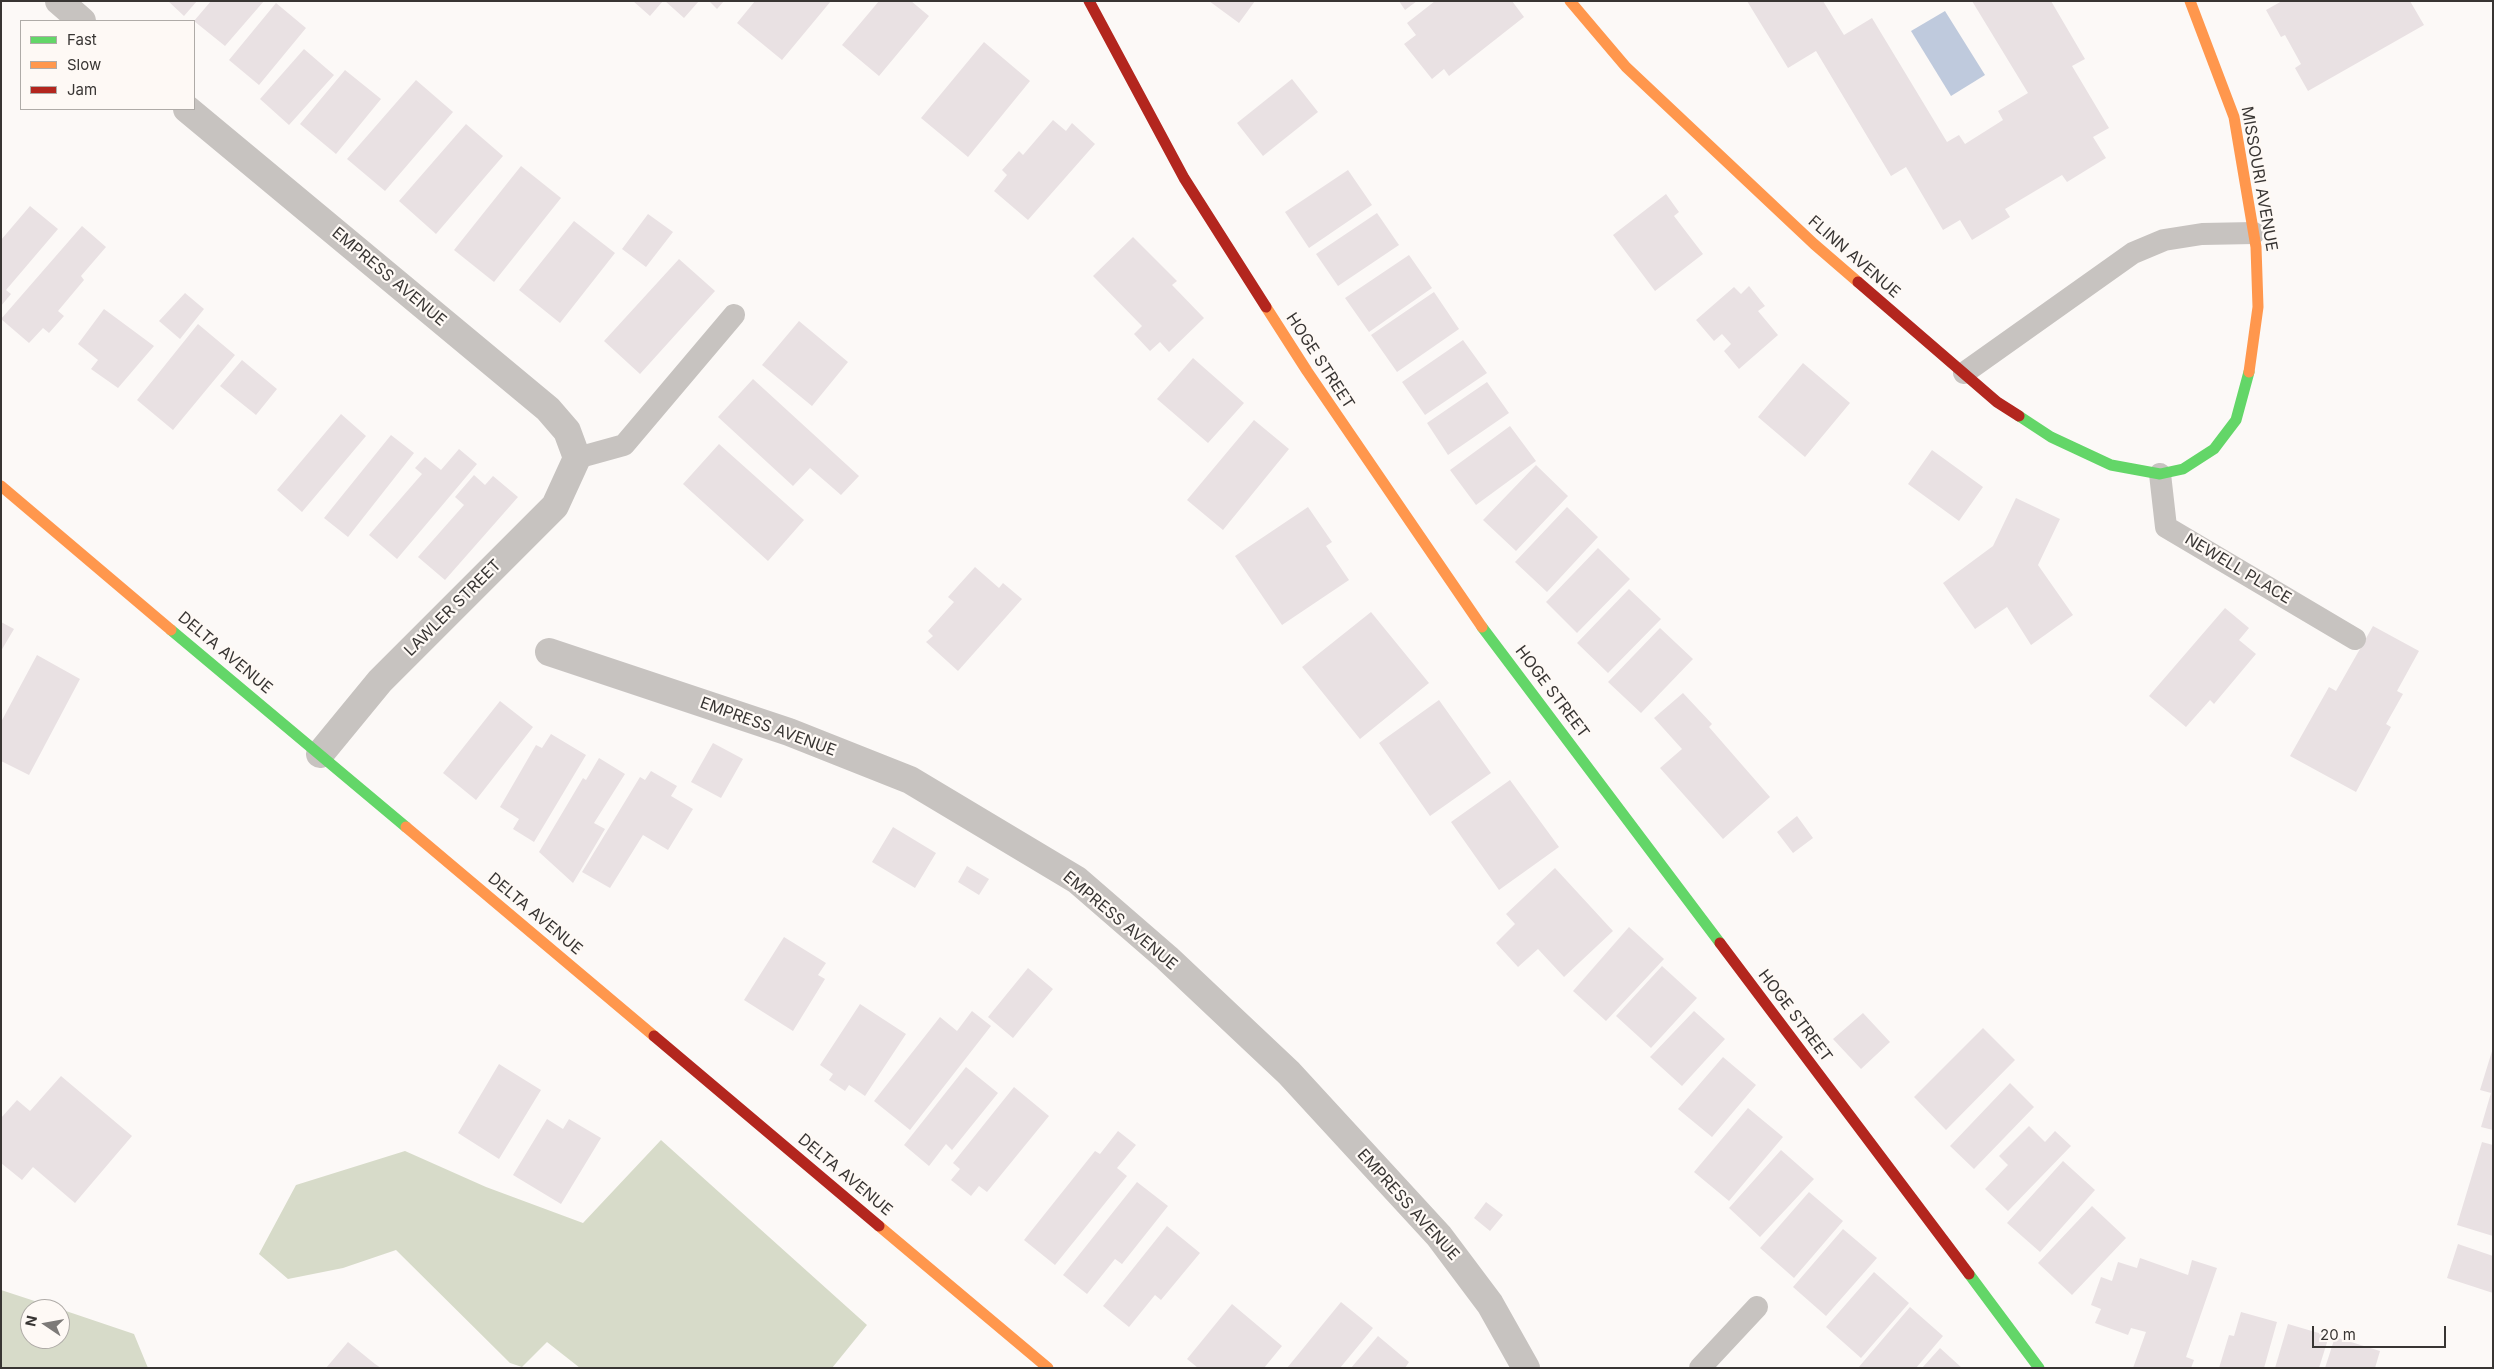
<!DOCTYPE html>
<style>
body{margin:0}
#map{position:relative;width:2494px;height:1369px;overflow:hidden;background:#fcf9f7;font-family:Inter,sans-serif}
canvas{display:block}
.frame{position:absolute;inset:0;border:2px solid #383533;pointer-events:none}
.legend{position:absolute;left:20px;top:20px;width:175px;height:90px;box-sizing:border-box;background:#fef9f5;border:1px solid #afaba7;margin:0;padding:6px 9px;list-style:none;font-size:15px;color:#383533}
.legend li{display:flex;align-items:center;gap:10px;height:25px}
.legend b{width:25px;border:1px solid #afaba7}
.north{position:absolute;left:20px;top:1299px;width:50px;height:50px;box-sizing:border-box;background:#fef9f5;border:1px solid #afaba7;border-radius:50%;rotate:282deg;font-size:14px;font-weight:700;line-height:20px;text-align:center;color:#383533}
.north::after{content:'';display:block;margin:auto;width:18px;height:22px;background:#7d7a78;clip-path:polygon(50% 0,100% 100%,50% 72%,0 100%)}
.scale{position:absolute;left:2312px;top:1326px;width:134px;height:22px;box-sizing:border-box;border:2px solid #383533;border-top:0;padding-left:6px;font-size:15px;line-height:18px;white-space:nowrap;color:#383533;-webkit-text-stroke:4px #fef9f5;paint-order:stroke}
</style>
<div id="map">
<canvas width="2494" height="1369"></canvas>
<div class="frame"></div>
<ul class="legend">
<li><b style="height:6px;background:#63d668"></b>Fast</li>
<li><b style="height:6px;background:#ff974d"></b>Slow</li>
<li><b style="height:6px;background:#b3261e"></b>Jam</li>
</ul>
<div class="north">N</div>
<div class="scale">20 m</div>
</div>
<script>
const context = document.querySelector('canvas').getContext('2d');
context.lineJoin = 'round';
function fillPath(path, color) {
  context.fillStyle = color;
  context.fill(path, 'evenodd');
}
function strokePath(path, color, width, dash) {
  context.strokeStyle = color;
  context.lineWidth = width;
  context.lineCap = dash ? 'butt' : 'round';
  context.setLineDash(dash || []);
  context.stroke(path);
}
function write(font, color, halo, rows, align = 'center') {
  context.font = font + ' Inter,sans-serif';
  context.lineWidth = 4.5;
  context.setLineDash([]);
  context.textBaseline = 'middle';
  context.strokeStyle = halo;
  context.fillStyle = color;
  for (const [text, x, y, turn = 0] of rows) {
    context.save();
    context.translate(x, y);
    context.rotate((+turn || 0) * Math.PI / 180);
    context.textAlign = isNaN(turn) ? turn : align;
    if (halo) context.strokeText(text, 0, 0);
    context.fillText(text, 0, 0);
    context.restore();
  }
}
fillPath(new Path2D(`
 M661,1140l206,185 -35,43h-252l-33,-26 -25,25 -12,-4 -114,-113 -53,18 -55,11 -29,-25 37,-69 109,-34 81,36 97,36z
 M1,1290l58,19h-29v30h30v-30l74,25 14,34h-147z`), '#d7dbc9');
fillPath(new Path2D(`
 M1945,11l40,64 -34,21 -40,-65z`), '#bfcadd');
fillPath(new Path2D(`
 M168,1h29l-13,15z
 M211,1h53l-39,45 -31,-25z
 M633,1h30l-13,15z
 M665,1h34l-15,17z
 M709,1h15l-7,8z
 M755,1h76l-49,59 -45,-37z
 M879,1h32l18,15 -50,60 -37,-31z
 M1209,1h46l-16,22z
 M1399,1h18l-12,9z
 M1435,1h77l12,16 -75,59 -5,-7 -12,10 -28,-35 12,-9 -9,-12z
 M1747,1h76l21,34 28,-17 75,124 12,-7 6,9 38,-24 -5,-9 30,-18 -56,-92h79l34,58 -13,7 37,62 -16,9 13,21 -39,24 -5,-7 -57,34 5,8 -38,23 -12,-20 -17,10 -37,-63 -15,9 -75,-125 -28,17z
 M2282,1h128l14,24 -116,66 -13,-23 6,-4 -16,-29 -4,2 -15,-27z
 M276,3l30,25 -47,57 -30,-25z
 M984,42l46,39 -62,76 -47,-39z
 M304,49l30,26 -45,50 -29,-26z
 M345,70l36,29 -45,55 -36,-30z
 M1292,79l26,33 -55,44 -26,-33z
 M416,80l37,32 -68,79 -38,-32z
 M1053,120l13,11 6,-8 23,21 -67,76 -34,-29 13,-16 -5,-5 17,-19 4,4z
 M466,124l37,32 -67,78 -37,-33z
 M521,166l40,32 -67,84 -40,-32z
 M1348,170l24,35 -63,43 -24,-36z
 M1666,194l13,18 -5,4 29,38 -48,37 -42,-56z
 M30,206l28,23 -52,61 5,4 -10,12v-66z
 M1377,213l22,32 -61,41 -22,-32z
 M648,214l25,18 -27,35 -24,-18z
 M574,221l41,32 -55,70 -41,-33z
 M82,226l24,21 -25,29 3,4 -26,31 6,5 -15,17 -6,-5 -14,15 -28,-24z
 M1133,237l44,44 -5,4 32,33 -35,34 -9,-10 -10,9 -16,-17 8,-8 -49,-50z
 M1409,255l23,33 -63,44 -24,-34z
 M679,259l36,32 -75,83 -36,-33z
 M1749,286l16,20 -7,5 20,24 -39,34 -15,-18 7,-7 -9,-10 -8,7 -18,-21 38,-33 7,7z
 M1434,292l25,37 -62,43 -26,-37z
 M185,293l19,16 -24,30 -21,-18z
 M104,309l50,37 -36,42 -27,-19 7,-9 -20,-16z
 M799,321l49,41 -36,44 -50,-41z
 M198,324l37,31 -62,75 -36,-30z
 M1463,340l24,33 -62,42 -23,-33z
 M1193,358l51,45 -36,40 -51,-44z
 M242,360l35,29 -21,26 -36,-29z
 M1803,363l47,40 -45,54 -47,-40z
 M753,379l106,97 -18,19 -31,-27 -17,18 -75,-69z
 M1487,382l22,31 -61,42 -21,-32z
 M341,414l25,22 -64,76 -25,-22z
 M1254,420l35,29 -66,81 -36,-30z
 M1510,426l26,35 -60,44 -26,-35z
 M391,435l23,18 -66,84 -24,-19z
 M719,444l85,76 -36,41 -85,-77z
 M459,449l18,15 -80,95 -28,-24 53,-61 -7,-6 10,-11 16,13z
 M1932,450l51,37 -24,34 -51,-37z
 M1536,465l32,31 -52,55 -33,-31z
 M474,475l11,10 8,-9 25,21 -73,83 -27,-23 46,-52 -9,-8z
 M2016,498l44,21 -22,46 35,50 -42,30 -24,-38 -32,22 -32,-46 50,-37z
 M1308,507l24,35 -6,4 23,34 -67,45 -47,-69z
 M1567,507l31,30 -51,55 -32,-30z
 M1598,548l32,31 -53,54 -31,-31z
 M975,567l24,21 4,-5 19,16 -64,72 -32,-29 7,-6 -5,-5 26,-29 -6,-5z
 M1629,589l32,30 -53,54 -31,-30z
 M2225,608l24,20 -10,12 17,14 -42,50 -4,-4 -24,27 -37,-31z
 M1371,612l58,71 -69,56 -58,-72z
 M1,622l13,7 -13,22z
 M2373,626l46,25 -22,40 6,3 -17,30 5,3 -35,65 -66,-36 39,-69 7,4z
 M1660,628l33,31 -52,54 -33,-31z
 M37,655l43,24 -51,96 -28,-14v-39z
 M1683,693l29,31 -3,3 61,70 -47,42 -63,-71 22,-19 -28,-31z
 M1439,700l52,73 -61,43 -51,-73z
 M500,701l33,26 -57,73 -33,-27z
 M551,734l35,21 -52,87 -21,-13 6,-10 -19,-12 36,-62 6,3z
 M713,743l30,16 -22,39 -30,-16z
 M599,758l26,16 -31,49 11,6 -32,54 -34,-31 44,-74 3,2z
 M651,771l26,15 -6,10 22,13 -25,41 -25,-15 -33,53 -28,-16 58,-95 5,3z
 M1510,780l49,67 -60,43 -48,-68z
 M1797,816l16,22 -20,15 -16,-21z
 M893,827l43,26 -21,35 -43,-26z
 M967,866l22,13 -10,16 -21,-13z
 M1555,868l58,63 -49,46 -26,-28 -20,18 -22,-24 19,-19 -9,-10z
 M1629,927l35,32 -58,62 -33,-30z
 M784,937l42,26 -8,12 7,4 -32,52 -49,-31z
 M1662,966l35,32 -46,50 -35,-32z
 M1028,968l25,21 -40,49 -25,-21z
 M860,1004l46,30 -41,62 -16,-11 -4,6 -16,-11 4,-6 -13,-9z
 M972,1011l19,15 -81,104 -36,-29 66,-84 17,14z
 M1694,1011l31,28 -43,47 -32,-29z
 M1863,1013l27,29 -29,27 -28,-30z
 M1983,1028l32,32 -69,70 -32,-33z
 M2493,1048v82l-12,-3 10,-34 -11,-3z
 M1723,1057l33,28 -44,52 -34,-28z
 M499,1064l42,26 -42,69 -41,-26z
 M966,1067l32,26 -46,57 -6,-6 -17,22 -25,-21z
 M61,1076l71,60 -57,67 -42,-36 -11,13 -21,-17v-45l16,-18 13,11z
 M2010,1083l24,24 -60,62 -24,-23z
 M1014,1087l35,29 -62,76 -8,-6 -8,10 -20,-16 9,-11 -7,-6z
 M1748,1108l35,29 -54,64 -35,-29z
 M547,1119l16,10 6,-10 32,19 -40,66 -48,-29z
 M2029,1126l16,16 10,-11 16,15 -63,65 -23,-22 23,-24 -9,-9z
 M1118,1131l18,14 -19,23 10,8 -72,89 -31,-25 71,-89 5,3z
 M2482,1142l11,3v91l-36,-11z
 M1781,1150l33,29 -54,58 -31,-29z
 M2063,1161l32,29 -55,62 -33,-29z
 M1137,1182l31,24 -46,58 -7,-5 -28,35 -24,-19z
 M1809,1192l34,29 -49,57 -34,-30z
 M1486,1202l17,13 -13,16 -16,-13z
 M2092,1206l34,32 -54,57 -34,-32z
 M1167,1226l33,27 -39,47 -6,-5 -26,32 -26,-21z
 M1843,1229l34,29 -51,58 -33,-29z
 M2458,1244l35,12v37l-46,-15z
 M2140,1258l48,17 4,-15 25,8 -31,89 8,3 -3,8h-58l13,-36 -15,-4 -3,7 -33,-12 6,-14 -10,-4 10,-28 11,4 6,-19 19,6z
 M1874,1272l35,31 -48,55 -35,-31z
 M1341,1302l32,26 -33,40h-53z
 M1232,1304l50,42 -18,22h-66l-11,-9z
 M1910,1307l33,29 -27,32h-58z
 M2241,1312l36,10 -13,46h-45l10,-33 5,1z
 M2288,1324l41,12 -10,32h-44z
 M1378,1336l31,26 -4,6h-54z
 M2335,1337l45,14 -5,17h-50z
 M348,1342l27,22 6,4h-55z
 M1940,1348l22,20h-40z`), '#e9e1e3');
strokePath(new Path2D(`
 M1964,373l169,-120 31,-13 38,-6 52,-1
 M577,458l47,-13 110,-130
 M2160,474l6,53 189,112
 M1700,1368l57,-61`), '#c7c3c0', 22);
strokePath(new Path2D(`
 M59,1l23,20
 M187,109l361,300 19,22 10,27 -22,48 -175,175 -60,73
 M549,652l240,80 121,48 167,100 90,78 122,115 150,163 51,68 36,64`), '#c7c3c0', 28);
strokePath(new Path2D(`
 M2019,416l32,21 60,28 49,9 23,-5 31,-20 22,-29 13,-48
 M1482,627l238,316
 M171,630l235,197
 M1969,1274l70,94`), '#63d668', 11);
strokePath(new Path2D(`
 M1570,1l56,66 188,177 44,38
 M2190,1l44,116 22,130 2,60 -9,65
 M1266,307l41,64 175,256
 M1,486l170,144
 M406,827l248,209
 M879,1226l169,142`), '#ff974d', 11);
strokePath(new Path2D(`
 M1089,1l95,177 82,129
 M1858,282l139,120 22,14
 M1720,943l249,331
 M654,1036l225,190`), '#b3261e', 11);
write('16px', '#383533', '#fef9f5', [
 ["MISSOURI AVENUE",2259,179,80],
 ["FLINN AVENUE",1854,257,41],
 ["EMPRESS AVENUE",389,277,40],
 ["HOGE STREET",1320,361,57],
 ["NEWELL PLACE",2238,569,31],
 ["LAWLER STREET",453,608,-45],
 ["DELTA AVENUE",225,653,40],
 ["HOGE STREET",1552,692,53],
 ["EMPRESS AVENUE",768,727,20],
 ["DELTA AVENUE",535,914,40],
 ["EMPRESS AVENUE",1120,921,40],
 ["HOGE STREET",1795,1016,53],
 ["DELTA AVENUE",845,1175,40],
 ["EMPRESS AVENUE",1408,1205,48]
]);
</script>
